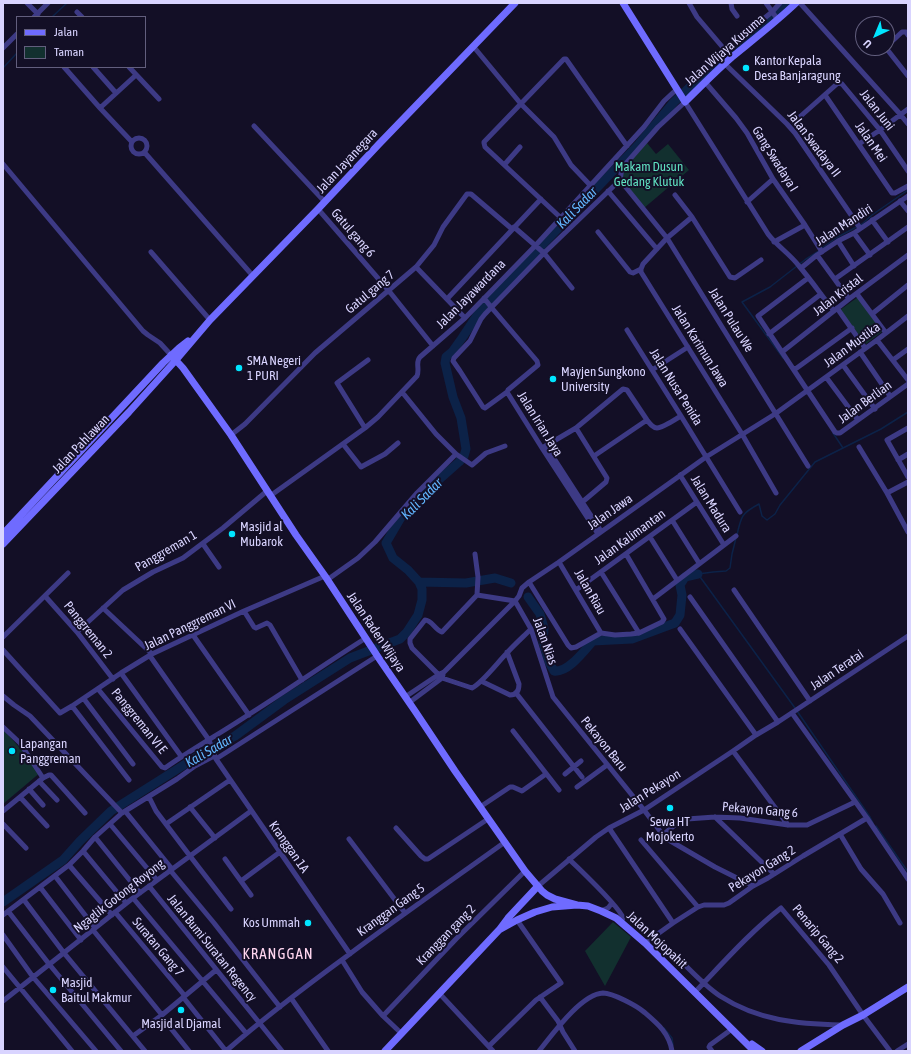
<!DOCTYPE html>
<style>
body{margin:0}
#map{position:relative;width:911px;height:1054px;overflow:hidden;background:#130f26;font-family:"Asap Condensed",sans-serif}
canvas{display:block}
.frame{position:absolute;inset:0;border:4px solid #d9d4ff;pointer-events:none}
.legend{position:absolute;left:16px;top:16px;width:130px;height:52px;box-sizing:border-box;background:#130f26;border:1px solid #625e7d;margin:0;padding:5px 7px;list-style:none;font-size:12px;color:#d9d4ff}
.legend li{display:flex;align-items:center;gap:8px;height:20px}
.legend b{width:20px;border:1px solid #625e7d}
.north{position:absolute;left:855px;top:16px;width:40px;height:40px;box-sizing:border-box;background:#130f26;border:1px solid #625e7d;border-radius:50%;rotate:224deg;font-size:11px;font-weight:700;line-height:16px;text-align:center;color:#d9d4ff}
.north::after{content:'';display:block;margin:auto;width:14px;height:18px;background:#00e5ff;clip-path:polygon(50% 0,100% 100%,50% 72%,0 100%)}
</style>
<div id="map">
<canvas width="911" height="1054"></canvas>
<div class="frame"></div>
<ul class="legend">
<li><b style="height:5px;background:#6f6bff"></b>Jalan</li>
<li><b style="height:11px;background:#12302f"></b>Taman</li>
</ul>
<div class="north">U</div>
</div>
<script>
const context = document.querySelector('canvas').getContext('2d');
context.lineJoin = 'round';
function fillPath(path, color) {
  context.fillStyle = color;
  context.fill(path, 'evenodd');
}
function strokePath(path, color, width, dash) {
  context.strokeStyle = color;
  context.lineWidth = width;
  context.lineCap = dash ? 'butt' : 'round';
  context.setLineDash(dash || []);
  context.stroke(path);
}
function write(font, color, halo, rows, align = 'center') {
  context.font = font + ' "Asap Condensed",sans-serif';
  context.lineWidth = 4;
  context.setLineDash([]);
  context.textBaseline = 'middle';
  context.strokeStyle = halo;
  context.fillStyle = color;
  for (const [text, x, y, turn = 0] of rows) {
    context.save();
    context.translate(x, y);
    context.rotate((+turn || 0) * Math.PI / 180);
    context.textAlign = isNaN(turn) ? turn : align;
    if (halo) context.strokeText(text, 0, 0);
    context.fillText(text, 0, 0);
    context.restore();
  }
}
fillPath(new Path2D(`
 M647,143l9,11 12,-10 21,26 -45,38 -22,-28 2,-11z
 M858,297l25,34 -17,13 -26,-34z
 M3,729l38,43 -38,32z
 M613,922l18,15 -26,49 -20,-35z`), '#12302f');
strokePath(new Path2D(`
 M52,17l15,-14
 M3,68l14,-15
 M822,248l14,-10 26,-14 10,-9 36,-25
 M783,358l-41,-56 28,-15 36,-28 13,-8
 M843,448l38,-19 27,-17
 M737,535c4,-19 5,-22 22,-31l3,12 5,4 8,-6 5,-9 35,-43 28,-14 -10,-15
 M698,574l15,-2 13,-1 4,-3 2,-14 4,-16
 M698,574l97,134
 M797,711l73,106 -2,1
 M870,817l3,6
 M876,826l32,46
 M664,1028l8,10 1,7`), '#0c2248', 1.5);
strokePath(new Path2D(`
 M419,582l47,1 29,-5 16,5
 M528,597l12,17 4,14 -1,14 6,20 5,9c14,2 30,-20 39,-30l39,-2 43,-16 5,-8 2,-20 -2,-10 5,-8 13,-3
 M3,902l60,-42 17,-19 31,-30 95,-60 29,-15 49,-36 66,-42 50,-19 7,-7 11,-17 4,-15v-11l-3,-7 -11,-12 -15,-12 -7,-15 17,-29 13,-14 43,-38 5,-6 2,-7 -5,-31 -8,-21 -8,-34 1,-6 6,-5 10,-14 20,-30 157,-164 35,-42 35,-33 58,-48 19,-18`), '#0c2248', 9);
strokePath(new Path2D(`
 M27,3l11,11
 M689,3l8,14 28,33
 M731,3l1,6 5,7
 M766,3l12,17
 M800,3l100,111 8,10
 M77,12l5,5
 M34,17l14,-14
 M473,46l48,58 33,33 17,28 19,20
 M887,46l15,-14h4l2,3
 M3,48l14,-14
 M886,48l22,28
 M725,64l62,60 8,9 65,95
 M64,67l36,41 36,-33
 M93,67l23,26
 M129,67l30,32
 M697,74l28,-24 47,-38 8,-9
 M705,82l31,36 11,15 26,46 32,46 17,27
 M825,95l67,98h3l13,-7
 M100,108l32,34
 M794,122l44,-39 4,1 38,46 28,41
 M254,126l71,76
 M131 146a8 8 0 1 1 16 0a8 8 0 1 1-16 0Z
 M859,144l21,-14 28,-21
 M145,153l108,123
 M3,164l140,167 5,4 12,8 11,12
 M505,164l15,-17
 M620,180l47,58 141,228
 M608,191l49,58
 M675,195l17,22
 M900,201l8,10
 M747,202l26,-23
 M318,209l71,82 44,55
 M561,218l-76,-71 -1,-4v-1l80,-83h2l61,87
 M872,220l16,22
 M514,227l30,26 76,-73 2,-12 36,-41 27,-25 83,132c9,12 22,20 31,32 12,14 23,30 35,45
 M598,232l32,40 3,1 8,-4
 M854,233l16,22
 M838,241l16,25
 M774,242l31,-17
 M151,252l59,68
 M817,255l32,44
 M416,267l49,51
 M801,268l16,-13 21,-14 16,-8 54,-37
 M641,269v3l101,162 34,59
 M641,269l2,-5 24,-26 25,-21 38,60 5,1 26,-18
 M808,278l-50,38 77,116 2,1h3l68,-49
 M835,279l73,-52
 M857,294l29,39
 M484,298l7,9 46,54 1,4 -30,25 -1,2 -22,16 -2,-1 -23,-36 -7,-10 1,-3 16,-17 11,-22 4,-5 59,-61 28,35
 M447,299l94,-100
 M837,308l28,40
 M872,314l36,-29
 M627,330l54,86 59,96
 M769,334l52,-40
 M877,340l31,40
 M782,352l67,-53 59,-44
 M860,352l30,44
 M893,360l15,-11
 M843,365l32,44
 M652,370l36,-23
 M794,370l58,-42
 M826,377l32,43
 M402,392l34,42 20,20
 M507,392l35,56 56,86
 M365,428l-28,-45 31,-23
 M576,428l31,50 -1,4 -26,22
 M908,428l-21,12 21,37
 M231,435l14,-11 70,-71 101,-86 18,-22 9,-18 24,-33h4l41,35
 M343,444l18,23 24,-13 13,-11
 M546,446l55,85
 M859,447l28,46 21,39
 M542,448l34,-20 47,-39 4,1 20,30c3,4 6,8 10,8 6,0 19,-9 24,-12
 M594,456l53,-36
 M898,460l10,-6
 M680,475l44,70
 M887,493l21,-11
 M270,496l95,-68 13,-11 39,-41c3,-7 -2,-14 3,-19l45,-39 70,-72 109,-119 20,-26 13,-12
 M672,520l27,43
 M650,537l27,43
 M203,544l16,23
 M475,554l3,23 -1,18
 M559,562l42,71
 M601,572l38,61
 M327,580l31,-22 17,-16 42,-49 39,-39 16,11 14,-12 19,-7
 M529,582l39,63 3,3 5,-1 25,-14 14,2 16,-1 8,-1 23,-11 2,-3 -38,-65
 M576,590l121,-88
 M734,590l76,111
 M45,596l32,36 36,47
 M690,597l88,125
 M653,599l83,-63
 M103,608l49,46
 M244,611l10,16 2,1 11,-5 3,2 32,55
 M531,629c-8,8 -17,16 -25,25 -8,8 -24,29 -34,34l-30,-10 -30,-30 -2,-5v-4l15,-19c7,0 10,10 17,12l35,-37 38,6 16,28 22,68 91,113 19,25 4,4 48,28 38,19
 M680,629l76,106
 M77,632l46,-42 30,-18 30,-14 40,-30 44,-37
 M193,635l56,80
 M3,637l65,-64
 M3,650l57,63 12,-7 49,-33 31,-19 92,-43 81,-35
 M150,656l59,84 7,19 134,195
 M121,673l60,83
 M481,681l29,14c7,0 9,-5 9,-11l-12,-32
 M98,689l64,78 3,1c27,-19 56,-35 83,-53 40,-25 78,-52 118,-77
 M516,693l66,84
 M3,696l11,9 16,11 92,97
 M405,697l33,-22 6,-3 71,-71 4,-5 3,-8 7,-6 30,-20 147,-105 69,-43 102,-74 31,-24
 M84,699l49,65
 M410,702l32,-24 1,-3
 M72,706l57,74
 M792,713l75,105 41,61
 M3,727l17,16 23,35
 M513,731l46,59
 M733,751l55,74
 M216,759l161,-103
 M565,774l16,-13
 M39,781l18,19
 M577,787l30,-22
 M29,789l14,16
 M20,797l27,29
 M149,797l7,14 34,45 41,53
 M190,807l25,31
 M480,807l30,-20h3l9,4 24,-17
 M3,811l40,-33 6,-3h2l34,38
 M125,811l47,58
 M715,817l59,57
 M3,824l23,24
 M110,824l47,56
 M166,824l64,-44
 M396,828l25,28 4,3h3l60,-40
 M609,828l64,95
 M840,834l21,35 22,25 17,29
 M663,835l14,-12 10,-4 28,-2 25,1 48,7h19l48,-23
 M95,837l45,56
 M349,839l56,74
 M641,840l57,67
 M83,851l43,52
 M225,859l26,36
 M569,859c11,11 51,48 54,59l-2,4
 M69,865l43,50
 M170,870l44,53 66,84
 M55,876l40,52
 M241,881l39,-29
 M149,886l133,165
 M538,886l58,-49 13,-9 35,-18 89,-59 23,-16 22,-13 130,-86
 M40,887l41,53
 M133,898l113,135
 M24,900l40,53 81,98
 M8,911l41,53 72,87
 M601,911l7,-3 4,-5
 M115,912l70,84
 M3,915l66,-50 14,-14 12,-14 27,-24 55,-34 18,-13 19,-10
 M93,930l69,85
 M3,935l30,42 63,74
 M655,936c11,11 22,21 33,32 10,10 20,20 32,28 39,25 78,28 122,29
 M645,943l28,-20 25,-16 6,-2h20l5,-2 24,-17 15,-8 35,-22 64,-38
 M342,960l20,32 21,24 18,17
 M3,967l69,84
 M695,992c28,-29 54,-59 86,-84l48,57 34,50 27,36
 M439,993l54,58
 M183,997l43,54
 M540,997l18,24 5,11 12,19
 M291,998l37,53
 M3,1001l130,-103 118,-87
 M383,1016l73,-77 69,-68
 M169,1026l20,25
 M133,1036l29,-21 54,-45
 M489,1046l47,-46 25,-17 -44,-63
 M226,1051c39,-34 80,-65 121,-95 52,-39 105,-76 158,-114
 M539,1051c13,-16 42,-57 64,-58 10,0 34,13 41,19 14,12 25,21 28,39
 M712,1051l-3,-4 1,-2 22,-16
 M897,1051l11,-7`), '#3d3a85', 5);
strokePath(new Path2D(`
 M623,3l62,99c15,-15 31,-31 47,-45 22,-18 44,-35 64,-54
 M171,355l12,13 48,67 65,100 29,41 55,84 35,51 40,60 70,100 17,20 5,4 8,4 22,6
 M3,534l160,-171 16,-15 9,-7
 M3,544l126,-132 47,-52 34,-40 108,-111 61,-65 136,-141
 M499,930l18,-10 18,-8 17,-5 25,-2 11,1 13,5 15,7 29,25 109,108
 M752,1044l10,7
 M385,1051l114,-121 9,-12 30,-32
 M801,1051l42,-26 20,-10 45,-28`), '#6f6bff', 7);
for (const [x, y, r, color] of [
 [746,68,4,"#00e5ff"],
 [239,368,4,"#00e5ff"],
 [553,379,4,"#00e5ff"],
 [232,534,4,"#00e5ff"],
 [12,751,4,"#00e5ff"],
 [670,808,4,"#00e5ff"],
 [308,923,4,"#00e5ff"],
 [53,990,4,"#00e5ff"],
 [181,1010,4,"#00e5ff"]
]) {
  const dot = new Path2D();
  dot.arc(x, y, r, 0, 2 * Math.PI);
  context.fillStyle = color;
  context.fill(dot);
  strokePath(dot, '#130f26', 1.5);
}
write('13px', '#d9d4ff', '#130f26', [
 ["Jalan Wijaya Kusuma",725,50,-41],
 ["Jalan Juni",877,110,52],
 ["Jalan Mei",871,142,55],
 ["Jalan Swadaya II",814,144,53],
 ["Gang Swadaya I",775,159,58],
 ["Jalan Jayanegara",347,161,-47],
 ["Jalan Mandiri",844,225,-33],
 ["Gatul gang 6",353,233,49],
 ["Gatul gang 7",370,292,-40],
 ["Jalan Jayawardana",471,294,-45],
 ["Jalan Kristal",838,295,-38],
 ["Jalan Pulau We",731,320,58],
 ["Jalan Mustika",852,345,-36],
 ["Jalan Karimun Jawa",700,346,58],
 ["Jalan Nusa Penida",676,387,58],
 ["Jalan Berlian",865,402,-36],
 ["Jalan Irian Jaya",540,424,58],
 ["Jalan Pahlawan",81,444,-46],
 ["Jalan Madura",711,504,58],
 ["Jalan Jawa",610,512,-35],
 ["Jalan Kalimantan",630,537,-36],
 ["Panggreman 1",166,551,-30],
 ["Jalan Riau",590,592,60],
 ["Jalan Panggreman VI",190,625,-26],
 ["Panggreman 2",88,630,51],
 ["Jalan Raden Wijaya",376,632,56],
 ["Jalan Nias",545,641,70],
 ["Jalan Teratai",837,670,-34],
 ["Panggreman VI E",139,721,51],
 ["Pekayon Baru",604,744,51],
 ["Jalan Pekayon",650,791,-32],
 ["Pekayon Gang 6",760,810,5],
 ["Kranggan 1A",289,847,55],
 ["Pekayon Gang 2",762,869,-32],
 ["Ngaglik Gotong Royong",119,896,-38],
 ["Kranggan Gang 5",391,910,-36],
 ["Penarip Gang 2",818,934,50],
 ["Kranggan gang 2",446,935,-46],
 ["Jalan Mojopahit",657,940,43],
 ["Suratan Gang 7",158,947,50],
 ["Jalan Bumi Suratan Regency",212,948,51]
]);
write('13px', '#d9d4ff', '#130f26', [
 ["Kantor Kepala",754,61],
 ["Desa Banjaragung",754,76],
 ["SMA Negeri",247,361],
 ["1 PURI",247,376],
 ["Mayjen Sungkono",561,372],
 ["University",561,387],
 ["Masjid al",240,527],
 ["Mubarok",240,542],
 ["Lapangan",20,744],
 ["Panggreman",20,759],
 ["Sewa HT",670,822,"center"],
 ["Mojokerto",670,837,"center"],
 ["Kos Ummah",300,923,"right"],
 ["Masjid",61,983],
 ["Baitul Makmur",61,998],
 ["Masjid al Djamal",181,1024,"center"]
], 'left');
write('13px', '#5fe0c0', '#130f26', [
 ["Makam Dusun",649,167],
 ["Gedang Klutuk",649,182]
]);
write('italic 14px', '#62b6ff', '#130f26', [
 ["Kali Sadar",577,208,-46],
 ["Kali Sadar",422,499,-45],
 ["Kali Sadar",209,751,-30]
]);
context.letterSpacing = '1px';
write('15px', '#ffd6f0', '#130f26', [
 ["KRANGGAN",278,954]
]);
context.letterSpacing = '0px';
</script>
